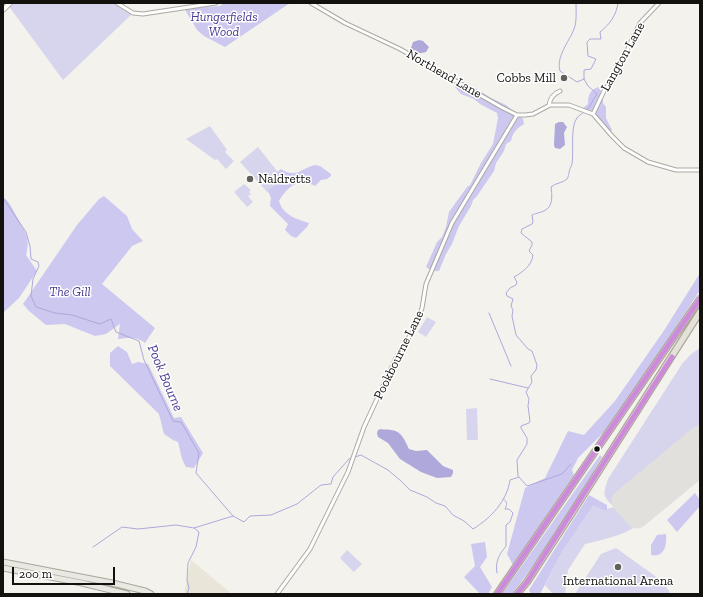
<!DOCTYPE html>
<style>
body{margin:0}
#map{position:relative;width:703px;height:597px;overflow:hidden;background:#f4f2ec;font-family:"Zilla Slab",serif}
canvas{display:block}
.frame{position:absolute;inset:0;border:4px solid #12110d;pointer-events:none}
.scale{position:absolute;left:12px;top:567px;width:103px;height:18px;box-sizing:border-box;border:2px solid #12110d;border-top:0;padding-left:5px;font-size:12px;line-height:14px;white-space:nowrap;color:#12110d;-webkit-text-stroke:3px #fff;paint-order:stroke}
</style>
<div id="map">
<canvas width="703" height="597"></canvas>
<div class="frame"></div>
<div class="scale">200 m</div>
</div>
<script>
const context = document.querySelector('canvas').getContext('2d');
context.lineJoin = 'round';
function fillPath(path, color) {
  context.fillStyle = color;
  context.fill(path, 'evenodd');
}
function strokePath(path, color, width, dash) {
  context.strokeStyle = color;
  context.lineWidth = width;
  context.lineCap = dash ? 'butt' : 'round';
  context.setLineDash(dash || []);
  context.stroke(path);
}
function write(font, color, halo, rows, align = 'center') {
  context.font = font + ' "Zilla Slab",serif';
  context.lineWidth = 3;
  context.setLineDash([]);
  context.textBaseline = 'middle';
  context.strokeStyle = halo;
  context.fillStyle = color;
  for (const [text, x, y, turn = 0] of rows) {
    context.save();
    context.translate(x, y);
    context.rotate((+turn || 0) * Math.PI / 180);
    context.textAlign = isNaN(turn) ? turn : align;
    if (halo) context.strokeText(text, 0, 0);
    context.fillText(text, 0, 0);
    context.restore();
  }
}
fillPath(new Path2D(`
 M191,560l41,34h-48z`), '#e9e6d9');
fillPath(new Path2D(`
 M10,3h107l16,10 -70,67 -55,-75z
 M210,126l17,24 -2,2 9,9 -8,8 -9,-10 -2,1 -29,-21z
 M258,147l26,33 -16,13 -28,-31z
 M244,184l7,6 -2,2 2,2 -3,2 5,6 -6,5 -13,-15z
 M427,317l9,5 -10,15 -8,-5z
 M700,348v89l-77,64 -8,6 25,16c-15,13 -36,16 -55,21l-17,26 -3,24h-12l-8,-9 17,-33 31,-46 10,4 11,-3c-12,-12 -11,-12 -6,-28l74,-115 9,-10z
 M477,408l1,32h-11l-1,-31z
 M616,548l46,33 9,13h-96l26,-40z
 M347,550l15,14 -8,8 -14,-14z`), '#d7d4ee');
fillPath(new Path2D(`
 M224,3h66l-65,44 -21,-11 -7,-6 -13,-22 36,-2z
 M458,82l9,1 24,15 15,7 17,14 1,5c-8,5 -11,8 -13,17l-5,3 -2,7 -8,12 -2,8 -17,25 -4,4 -2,6 -12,20 -7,18 -6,10 -7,17h-7l-6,-4 11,-25 5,-5 4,-10 3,-15 18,-25 3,-2 11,-22 12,-19 5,-26 -1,-5 -17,-9 -6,-5 -13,-5 -6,-7z
 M599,87l4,9v7l3,4v11l6,12 -3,3 -15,-18 -13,-5 7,-6c0,-9 2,-15 11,-17z
 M315,165l5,1 11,8v2l-4,3 -6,1 -6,6c-16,-9 -28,1 -36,15 4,14 17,18 30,22l-2,4 -11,11 -5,-2 -6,-6 3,-6 -18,-18 1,-8 -3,-7 7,-6 4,-9 -2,-4 4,-3c16,10 20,-1 34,-4z
 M104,196l23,20 5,13 11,12 -11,5 -30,38 53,44 -10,15c-8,-7 -18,-5 -27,-4l2,-15 -14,10 -11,2 -30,-12 -19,1 -17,-14 -6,-7 54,-79 22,-26z
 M3,197c7,5 10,13 14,20 8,15 14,21 9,38l11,16 -18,27 -15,14z
 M700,273v17l-32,50 -60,88 -30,30 -6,12 2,5 -61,90 -6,-11 18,-66 20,-10 23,-47 16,4 31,-34 50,-72z
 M118,346l9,6 5,12 6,-2 10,2 26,54 7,-1 22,36 -9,15 -8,-1 -4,-8 -4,-17 -5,-2 -9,-6 -5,-20 -49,-48v-13z
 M600,455l2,2c-26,47 -57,94 -90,137h-10z
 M695,493l5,7v6l-23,26 -10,-12z
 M589,495l18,10v5h-4l-10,-4 -31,46 -22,42h-9l-2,-4z
 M666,534c1,10 -1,24 -15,21v-10l6,-10z
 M485,542l2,15 -7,10 12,20 -4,7h-8l-16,-17 11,-11 -4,-22z`), '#ccc8f0');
fillPath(new Path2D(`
 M419,40l4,1 6,6 -3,5 -4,1h-7l-4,-5 2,-6z
 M559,122h4l4,5 -3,6 1,12 -5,4 -5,-1 -1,-3 1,-21z
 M381,429c4,1 6,0 10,1 11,1 14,11 18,19l7,2 11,-1 16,16 10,4v3l-2,4 -14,1 -16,-6 -21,-13 -12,-16 -10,-6 -1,-4 1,-3z`), '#aea8db');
strokePath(new Path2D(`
 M576,3c0,8 1,19 -2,26 -5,13 -18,27 -14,42l17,11 7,-3
 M584,79l4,7 9,8c-4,5 -6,12 -10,16
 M584,79v-9l7,-1 5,-10 -8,-3 -1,-14 3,-3h11l-1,-7c10,-8 16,-16 18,-29
 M3,198l23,34 4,14 1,13 7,3 1,4 -6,13 -2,17 5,11 19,6 17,2 28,9 11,-5 5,13 23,9 5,19 29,61 8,1 18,31 -3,20 37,43 11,6 6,-6 21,-1 26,-11 24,-19 10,-1 2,-7 16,-18 3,-1
 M489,313l22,53
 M490,379l38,9
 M355,457l6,-2 27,15 13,11 9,9 17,7 9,6 9,3 8,9 11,6 9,8c18,-11 34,-28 37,-49l9,-3
 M518,476l-1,-16 10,-16v-6l-6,-10v-2l8,-3 1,-2 -2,-15 1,-7 -3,-7 6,-10 -1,-6 5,-6 1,-5 -5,-14 -4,-2 -12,-14 -4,-19 1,-6 -2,-4 2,-7 -6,-3 -1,-3 4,-5 6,-3 1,-3 -3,-5c9,-5 18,-12 19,-22l-4,-4 3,-6v-3l-11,-9 1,-4 10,-5 1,-2 -1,-7c4,-2 12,-3 15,-6 6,-4 5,-16 4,-22 4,-4 12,-4 16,-8 2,-3 1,-4 2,-6 0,-3 2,-6 3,-9 2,-11 -2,-38 5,-46 2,-3 5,-4 7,-6
 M519,477l8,9 35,-12 9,-10
 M93,547l29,-20 16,2 38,-4 18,3
 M497,573c-2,-12 2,-18 9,-27v-21l4,-3 3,-9 -4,-4h-4c2,-5 3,-7 -2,-10
 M187,594l2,-6 -2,-8 1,-17 8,-16 3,-15 -5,-4 39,-12`), '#aea8db', 1);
strokePath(new Path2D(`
 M700,437l-77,64 14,16 63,-52`), '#e2e0dc', 23);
const minor = new Path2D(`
 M117,3l16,10 10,1 73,-11
 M311,3l34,20 55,26 101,58 16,8h8l8,-1 17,-9h19l24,9 19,22 12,12 24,14 28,8h24
 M549,105c1,-7 4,-11 11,-14
 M593,114l11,-23 17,-26 11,-26 8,-16 19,-20
 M277,594l33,-45 38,-77 16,-45 32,-69 18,-29 8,-21 4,-24 26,-61 65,-108`);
const tertiary = new Path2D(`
 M3,10l7,-7`);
const primary = new Path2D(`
 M3,562l109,21 33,8 6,3
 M3,568l79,15 45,11`);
const trunk = new Path2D(`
 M497,594l203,-295
 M517,594l10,-12 43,-66 130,-204`);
strokePath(minor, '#aba9a5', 5);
strokePath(tertiary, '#aba9a5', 6);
strokePath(primary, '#aaa79a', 7);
strokePath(trunk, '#aaa79a', 8);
strokePath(minor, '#fdfdfc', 3);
strokePath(tertiary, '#fdfdfc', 4);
strokePath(primary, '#eae8e2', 5);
strokePath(trunk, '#e4e1d9', 5.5);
strokePath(new Path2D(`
 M497,594l203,-295
 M517,594l10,-12 145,-225`), '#cd8ada', 5);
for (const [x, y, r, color] of [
 [564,78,4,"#61605b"],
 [250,179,4,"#61605b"],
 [597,449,3.5,"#12110d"],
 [618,567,4,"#61605b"]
]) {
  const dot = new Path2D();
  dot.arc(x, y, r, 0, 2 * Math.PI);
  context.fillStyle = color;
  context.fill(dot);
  strokePath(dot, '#fff', 1.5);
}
write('italic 13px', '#493890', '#fff', [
 ["Hungerfields",224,17],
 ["Wood",224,32],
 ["The Gill",70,292]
]);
write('13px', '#12110d', '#fff', [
 ["Langton Lane",623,57,-61],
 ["Northend Lane",444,74,30],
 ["Pookbourne Lane",399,355,-64]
]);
write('13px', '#12110d', '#fff', [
 ["Cobbs Mill",556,78],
 ["Naldretts",258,179,"left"],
 ["International Arena",618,581,"center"]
], 'right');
write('italic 14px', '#4c3c95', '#fff', [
 ["Pook Bourne",165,378,67]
]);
</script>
